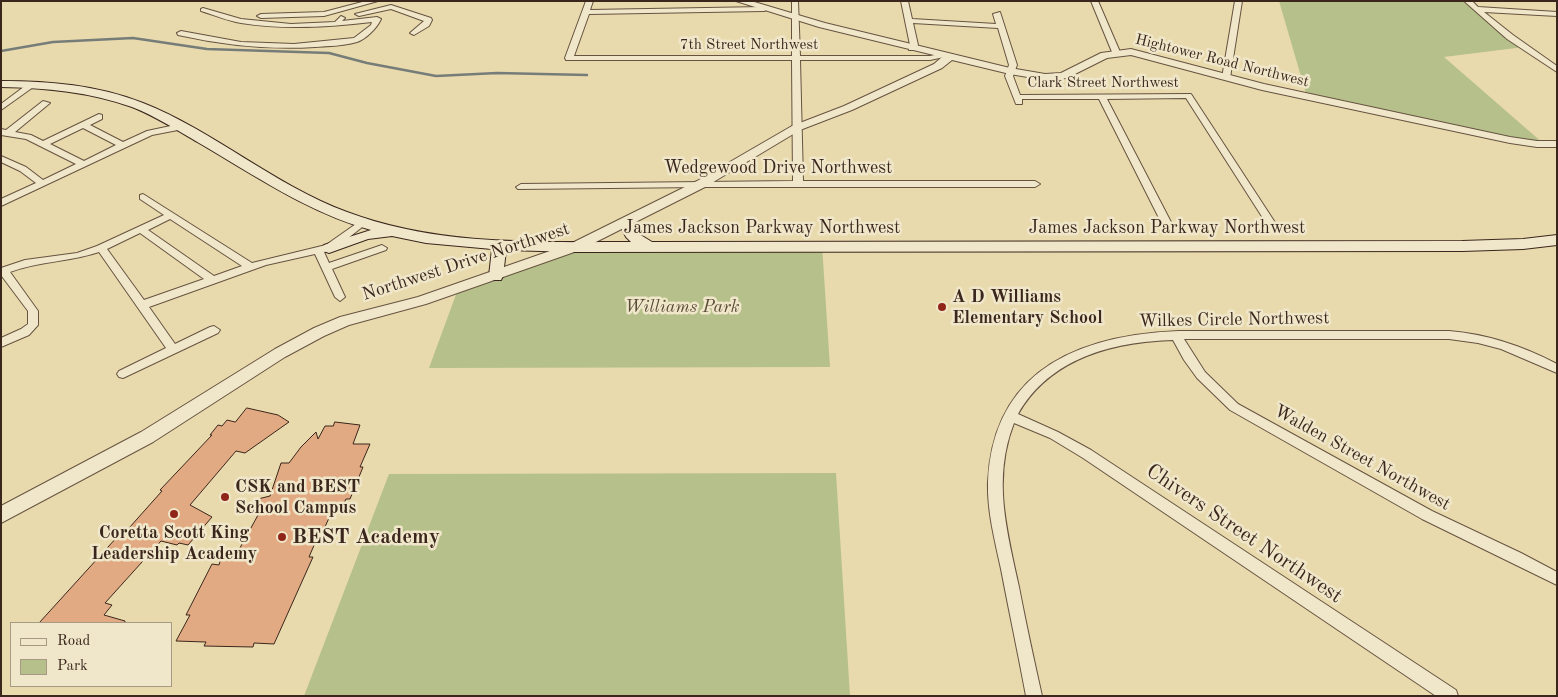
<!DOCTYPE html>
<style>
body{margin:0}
#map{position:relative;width:1558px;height:697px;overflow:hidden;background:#e8daad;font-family:"Old Standard TT",serif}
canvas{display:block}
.frame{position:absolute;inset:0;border:2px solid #3a261c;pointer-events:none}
.legend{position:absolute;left:10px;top:622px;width:162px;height:65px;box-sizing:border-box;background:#f0e7ca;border:1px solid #a79a84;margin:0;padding:6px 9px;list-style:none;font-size:15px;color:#3a261c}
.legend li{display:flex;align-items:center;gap:10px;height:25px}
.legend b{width:25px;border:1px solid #a79a84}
</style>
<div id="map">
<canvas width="1558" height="697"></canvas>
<div class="frame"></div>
<ul class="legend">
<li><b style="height:6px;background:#f0e7ca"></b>Road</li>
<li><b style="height:14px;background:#b6c08a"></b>Park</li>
</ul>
</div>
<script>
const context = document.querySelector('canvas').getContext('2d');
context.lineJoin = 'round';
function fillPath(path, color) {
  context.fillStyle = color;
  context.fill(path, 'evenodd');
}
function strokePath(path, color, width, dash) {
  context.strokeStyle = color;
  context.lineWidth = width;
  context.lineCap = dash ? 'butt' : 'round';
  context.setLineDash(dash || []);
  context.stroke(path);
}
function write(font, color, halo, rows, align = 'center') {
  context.font = font + ' "Old Standard TT",serif';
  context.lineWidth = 5;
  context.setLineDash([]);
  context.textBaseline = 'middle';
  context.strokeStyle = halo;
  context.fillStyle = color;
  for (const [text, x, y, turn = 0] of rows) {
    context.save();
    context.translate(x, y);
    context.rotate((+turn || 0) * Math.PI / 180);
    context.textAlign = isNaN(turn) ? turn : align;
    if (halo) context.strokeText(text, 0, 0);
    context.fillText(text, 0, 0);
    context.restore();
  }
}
fillPath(new Path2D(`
 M1279,1h183l62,46 -80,10 100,87 -237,-47z
 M822,245l8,122 -401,1 29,-79 115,-41z
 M836,473l14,223h-546l85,-222z`), '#b6c08a');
strokePath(new Path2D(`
 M1,51l52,-9 80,-4 74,11 122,4 38,10 69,13 61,-3 90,2`), '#767d79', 2.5);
const building = new Path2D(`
 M247,408l31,7 11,7 -44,31 -9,-2 -46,54 22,12 -24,28 -9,-2 -2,2 -16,-4 -56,62 7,2 -8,10 21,6v2h-86l79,-87 3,1 41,-46 -2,-1 52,-55h-2l8,-10 4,1 5,-6 8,2z
 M335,422l25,3 -7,19h17l-10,23h3l-13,32h-4l-3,6h-8l-11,24h-3l-12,28h4l-39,87 -20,-1 -1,4 -49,-1 2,-4 -30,-1 14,-26h-4l26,-51 7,1 2,-7 15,-3 27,-49h-7l2,-7 12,-3 11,-33h8l12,-16 15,-15 2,7 7,-13h8z`);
fillPath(building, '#e2aa82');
strokePath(building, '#3a261c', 1);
const minor = new Path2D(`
 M366,1h12l-54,15 -63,2 -4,-2 4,-2 63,-2z
 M586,1h7l-3,9 174,-3 4,2 -4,2 -175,3 -15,42h218v-55h6l2,55h130l14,-3v4l-14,3h-130l3,121h232l5,3 -5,3h-334l-183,2 -2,-2 5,-3 272,-3 -1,-121h-226l-1,-2z
 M901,1h7l4,18 84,5 -3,-10 7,-2 17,53 -4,11 7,19 171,-1 85,130 -5,3 -3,-1 -82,-128 -79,1 65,125 -5,3 -5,-3 -63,-125h-77v5h-6l-11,-28 4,-11 -11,-37 -85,-5 5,22 -3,5h-6l1,-5z
 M1091,1h7l22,51 -1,2 -7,-2z
 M1235,1h7l-12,77 -4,2 -4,-2z
 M1464,1h8l6,6 79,5v4l-73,-4 29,23 44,31v6l-50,-33z
 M391,5l40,13 1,2 -3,6 -15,9 -4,-2 14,-12 -33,-12 -32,7 -4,-2z
 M203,8l38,11 50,5 44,-2 6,-6 4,2 -3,3 35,-4 4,2c-4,9 -15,20 -24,23 -13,4 -29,4 -42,5 -46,3 -92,-2 -137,-12l-1,-2 4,-2 60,11 53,2 60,-6 17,-13 1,-3c-44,5 -87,8 -131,1 -13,-2 -27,-8 -40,-12v-2z
 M29,83l7,2 -35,25v-6z
 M43,101l7,2 -35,29 16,3 12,6 56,-27 3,1v4l-12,6 33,17 24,-11 33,-7 4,3 -1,2 -31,6 -151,71v-7l35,-16 -16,-12 -19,-9v-6l25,11 17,13 33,-16 -50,-25 -25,-4v-6l5,1zM83,128l33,17 -32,16 -34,-17z
 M143,194l109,69 74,-18 37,-26 5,3 -2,2 -33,26 -9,2 5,11 53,-18 5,3 -1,2 -54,19 13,28 -5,4 -5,-4 -20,-43 -49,11 -117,42 26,37 35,-17 4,-1 6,4 -2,3 -95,45 -4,-1 -2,-3 2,-3 47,-23 -67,-96c-29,10 -60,9 -89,20l28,39v14l-9,10 -28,12v-9l20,-9 7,-5v-13l-27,-36v-7l24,-8 52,-7 20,-7 67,-31 -24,-16v-4zM170,219l72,47 -28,10 -66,-46zM140,233l64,46 -60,21 -37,-51z
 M1179,331h270c38,3 74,15 108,33v9l-56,-24 -23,-6 -29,-4h-265l21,33 33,32 194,107 89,42 36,19v13l-135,-66 -192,-109 -33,-32 -13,-18 -11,-20c-61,2 -123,18 -155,74l40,18 33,18 365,240 2,6h-22l-353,-238 -33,-20 -36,-15c-22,56 -7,108 5,164 7,37 15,73 23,109h-16c-8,-43 -17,-85 -25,-127 -6,-28 -14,-58 -13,-87 5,-112 91,-147 191,-151z`);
const tertiary = new Path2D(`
 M736,1h15l74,22 185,45 35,6 16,-1 40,-20 30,-4 133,35 246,53 27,4h20v6h-20l-27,-4 -248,-53 -131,-35 -24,3 -40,20 -22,2 -35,-6 -58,-14 -10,8 -90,42 -52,20 -95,57 -125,63 -154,54 -77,21 -25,11 -39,21 -132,85 -152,81v-17l140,-74 134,-83 39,-21 26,-11 78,-20 152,-53 127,-63 95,-55 52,-20 90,-42 8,-7 -123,-30z`);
const secondary = new Path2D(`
 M1,81c48,0 97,4 142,22 71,28 131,82 204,109 90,34 189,30 284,30l-5,-5 -7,-14 2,-3h10l8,14 13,8 810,-1 61,-2 34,-4v10l-34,4 -61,2 -887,1 -69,-2 -3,26 -2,4h-10l-2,-4 3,-27 -66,-6 -34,-7 -24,3 -39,14 -5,-2 -2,-3 2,-3 47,-15c-62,-17 -117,-55 -172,-87 -22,-13 -44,-27 -67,-36 -42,-15 -86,-19 -131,-20z`);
strokePath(minor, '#665340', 2);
strokePath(tertiary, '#665340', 2);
strokePath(secondary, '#3a261c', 2);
fillPath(minor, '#f0e7ca');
fillPath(tertiary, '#f0e7ca');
fillPath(secondary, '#f0e7ca');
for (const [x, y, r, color] of [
 [942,307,5,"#8f2418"],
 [225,497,5,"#8f2418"],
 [174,514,5,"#8f2418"],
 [282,537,5,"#8f2418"]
]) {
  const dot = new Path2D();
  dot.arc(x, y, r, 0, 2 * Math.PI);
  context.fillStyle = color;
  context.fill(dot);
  strokePath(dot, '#f0e7ca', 2);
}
write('15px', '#3a261c', '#f0e7ca', [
 ["7th Street Northwest",749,45],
 ["Hightower Road Northwest",1222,61,14],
 ["Clark Street Northwest",1103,83]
]);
write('18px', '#3a261c', '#f0e7ca', [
 ["Wedgewood Drive Northwest",778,168],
 ["James Jackson Parkway Northwest",762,228],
 ["James Jackson Parkway Northwest",1167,228],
 ["Northwest Drive Northwest",466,262,-18],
 ["Wilkes Circle Northwest",1234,320,-1],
 ["Walden Street Northwest",1362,458,29]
]);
write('bold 18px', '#3a261c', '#f0e7ca', [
 ["A D Williams",952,297],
 ["Elementary School",952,318],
 ["CSK and BEST",235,487],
 ["School Campus",235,508],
 ["Coretta Scott King",174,533,"center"],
 ["Leadership Academy",174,554,"center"]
], 'left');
write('italic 18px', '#594c38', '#f0e7ca', [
 ["Williams Park",682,307]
]);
write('21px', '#3a261c', '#f0e7ca', [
 ["Chivers Street Northwest",1244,534,34]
]);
write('bold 21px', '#3a261c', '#f0e7ca', [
 ["BEST Academy",292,537]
], 'left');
</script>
